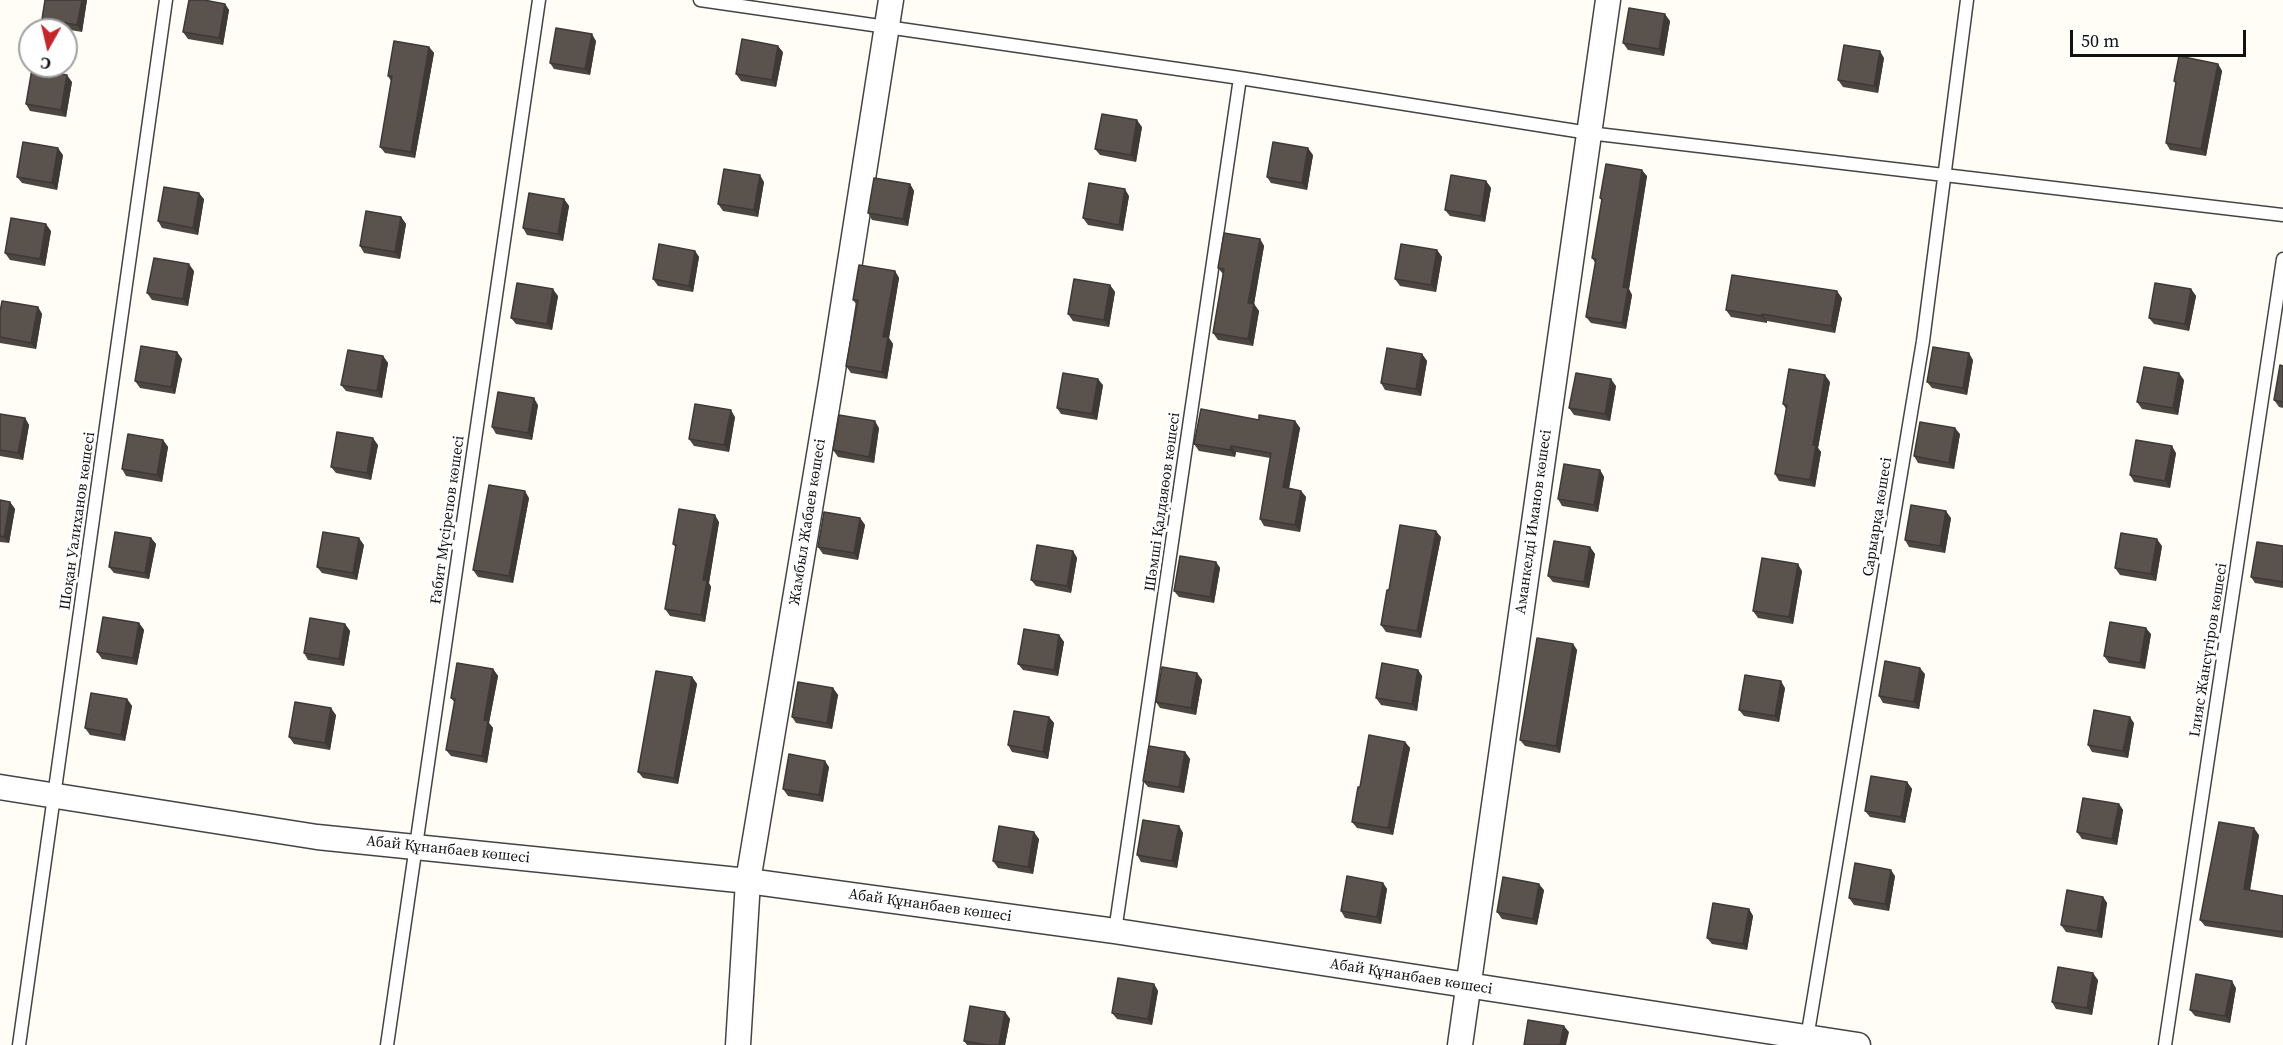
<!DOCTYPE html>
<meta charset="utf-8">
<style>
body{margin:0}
#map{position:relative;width:2283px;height:1045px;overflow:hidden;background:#fffdf5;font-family:"Source Serif 4",serif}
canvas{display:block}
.north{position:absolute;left:18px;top:18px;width:60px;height:60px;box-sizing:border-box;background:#fff;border:2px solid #a0a0a0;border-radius:50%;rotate:188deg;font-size:16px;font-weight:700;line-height:24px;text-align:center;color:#111}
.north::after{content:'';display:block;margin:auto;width:21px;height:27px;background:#c4262e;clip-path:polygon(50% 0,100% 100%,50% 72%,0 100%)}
.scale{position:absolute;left:2070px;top:30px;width:176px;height:27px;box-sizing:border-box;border:3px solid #111;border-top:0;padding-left:8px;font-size:18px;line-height:21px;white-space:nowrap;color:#111;-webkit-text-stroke:4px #fff;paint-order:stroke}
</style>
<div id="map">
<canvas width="2283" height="1045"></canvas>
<div class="north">С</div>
<div class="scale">50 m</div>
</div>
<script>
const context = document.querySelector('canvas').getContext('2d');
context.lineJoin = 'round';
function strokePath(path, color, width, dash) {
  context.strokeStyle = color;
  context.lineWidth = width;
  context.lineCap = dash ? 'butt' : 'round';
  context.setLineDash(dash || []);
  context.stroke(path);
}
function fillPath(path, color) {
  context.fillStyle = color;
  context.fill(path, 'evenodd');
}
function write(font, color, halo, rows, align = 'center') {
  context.font = font + ' "Source Serif 4",serif';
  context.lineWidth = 6;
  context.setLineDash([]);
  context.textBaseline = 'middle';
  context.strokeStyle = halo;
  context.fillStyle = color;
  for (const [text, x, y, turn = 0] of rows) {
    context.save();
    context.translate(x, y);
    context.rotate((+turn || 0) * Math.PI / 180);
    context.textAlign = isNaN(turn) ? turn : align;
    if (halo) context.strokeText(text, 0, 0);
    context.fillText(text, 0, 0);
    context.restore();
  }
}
const lane = new Path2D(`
 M700,0l540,78 349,55 694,82
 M1115,931l125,-853
 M1807,1038l116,-697 44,-341
 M19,1045l147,-1045
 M387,1045l152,-1045
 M2165,1045l118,-786`);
const street = new Path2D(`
 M0,787l317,50 431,44 367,50 743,114
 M738,1045l10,-164 83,-498 60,-383
 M1460,1045l148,-1045`);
strokePath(lane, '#444', 15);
strokePath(street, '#444', 27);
strokePath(lane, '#fff', 12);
strokePath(street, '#fff', 24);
fillPath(new Path2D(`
 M87,0l-5,32 -36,-6 -4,-7z
 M225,4l4,6 -6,35 -35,-6 -5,-7z
 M1670,21l-6,35 -36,-6 -5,-7z
 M596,41l-6,34 -36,-6 -4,-6z
 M429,47l5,6 -19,105 -30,-5 -5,-6 11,-66 -3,-5z
 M783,52l-7,35 -35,-6 -5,-7z
 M1884,58l-6,35 -35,-6 -5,-7z
 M2218,64l4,7 -16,85 -36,-6 -4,-7 10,-59 -2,-3z
 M72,82l-6,35 -36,-6 -4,-7z
 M1142,127l-6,35 -36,-7 -5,-6z
 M63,155l-6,35 -35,-7 -5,-6z
 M1313,155l-6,35 -36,-7 -4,-6z
 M1647,176l-18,113 3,6 -6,34 -35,-6 -5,-6 10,-53 -4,-6 10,-57 -2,-3z
 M1486,181l5,7 -6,34 -35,-6 -5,-6z
 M764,182l-6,35 -35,-6 -5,-7z
 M910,184l4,7 -6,35 -36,-6 -4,-7z
 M1129,196l-6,35 -35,-6 -5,-7z
 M204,199l-6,36 -36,-7 -4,-7z
 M564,199l5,7 -6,35 -36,-6 -4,-7z
 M401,217l5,7 -6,35 -36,-6 -4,-7z
 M51,231l-6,35 -35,-6 -5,-7z
 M1260,239l4,7 -10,58 5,7 -6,35 -35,-6 -5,-7 10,-59 -5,-6z
 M1437,250l5,7 -6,35 -36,-6 -5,-7z
 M695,251l4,6 -6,35 -35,-6 -5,-7z
 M194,271l-6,35 -36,-6 -5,-7z
 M895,271l4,7 -10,60 4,6 -6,35 -36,-6 -5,-7 11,-61 -4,-5z
 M1110,285l5,7 -6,35 -36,-6 -5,-7z
 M2191,289l5,7 -7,35 -35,-7 -5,-6z
 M558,296l-6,34 -36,-6 -5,-6z
 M1842,298l-7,35 -68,-12v2l-36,-6 -5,-7z
 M38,307l4,7 -6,35 -36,-6v-31z
 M177,352l5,7 -7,35 -35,-6 -5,-7z
 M1422,354l5,7 -6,35 -36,-6 -4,-7z
 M383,356l5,7 -6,35 -36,-7 -5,-6z
 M1973,360l-6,35 -35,-7 -5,-6z
 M2283,366v42l-4,-1 -5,-7z
 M2184,380l-6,35 -36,-6 -5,-7z
 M1830,382l-12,66 3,4 -6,35 -36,-6 -4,-7 11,-65 -3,-5z
 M1103,385l-6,35 -36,-6 -4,-6z
 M1616,386l-6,35 -36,-6 -5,-7z
 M538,405l-6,35 -36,-6 -4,-7z
 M0,414l25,4 4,7 -6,35 -23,-4z
 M735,417l-6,35 -35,-6 -5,-7z
 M1259,420l36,1 5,7 -11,60 12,3 5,6 -6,35 -36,-6 -4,-7 10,-61 -34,-6 -1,5 -36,-6 -5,-7z
 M879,428l-5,35 -36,-6 -5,-7z
 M1960,434l-6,35 -36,-6 -4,-7z
 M163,440l5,7 -6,35 -36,-6 -4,-7z
 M378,445l-7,35 -35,-7 -5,-6z
 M2176,453l-6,35 -36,-6 -4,-7z
 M1600,470l4,7 -6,35 -36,-6 -4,-7z
 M529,498l-16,85 -35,-6 -5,-7z
 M0,500l10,2 5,7 -6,34 -9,-1z
 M860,518l5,7 -7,35 -35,-6 -5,-7z
 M1951,518l-6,35 -36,-6 -4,-7z
 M719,522l-10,61 2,4 -6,35 -35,-6 -5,-7 11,-61 -3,-4z
 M1441,537l-20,101 -35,-6 -5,-7 8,-35z
 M151,538l5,6 -7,35 -35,-6 -5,-6z
 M364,545l-7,35 -35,-7 -5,-6z
 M2162,546l-6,35 -36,-6 -5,-7z
 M2283,546v42l-28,-5 -4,-6z
 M1590,547l5,7 -6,34 -36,-6 -5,-6z
 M1073,551l4,7 -6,35 -35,-7 -5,-6z
 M1216,562l4,6 -6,35 -35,-6 -5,-6z
 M1802,571l-9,53 -35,-6 -5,-7z
 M139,623l5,7 -7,35 -35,-6 -5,-7z
 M345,624l5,7 -6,35 -36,-6 -4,-7z
 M2151,634l-6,35 -36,-6 -5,-7z
 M1059,635l5,7 -6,34 -35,-6 -5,-6z
 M1573,644l4,6 -17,103 -35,-7 -5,-6z
 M493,669l5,7 -9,47 4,5 -6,35 -36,-7 -5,-6 9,-47 -4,-5z
 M1418,670l4,6 -5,35 -36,-6 -5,-7z
 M1197,673l5,7 -6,35 -36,-7 -4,-6z
 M1925,674l-6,35 -36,-6 -4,-7z
 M692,677l5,7 -19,100 -35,-6 -5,-6z
 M833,688l5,7 -6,34 -36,-6 -4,-6z
 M1785,688l-6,34 -35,-6 -5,-6z
 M127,699l5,7 -7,35 -35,-6 -5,-7z
 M336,715l-6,35 -36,-6 -5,-7z
 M1049,717l5,6 -6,36 -36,-7 -4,-7z
 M2134,723l-6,35 -36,-6 -4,-7z
 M1405,742l5,6 -17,87 -36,-7 -5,-6 8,-35z
 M1185,752l5,7 -6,34 -36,-6 -5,-6z
 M829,767l-6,35 -35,-6 -5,-7z
 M1907,782l5,7 -7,34 -35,-6 -5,-6z
 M2119,804l4,6 -6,35 -35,-6 -5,-7z
 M1179,826l4,7 -6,35 -36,-6 -4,-7z
 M2259,835l-9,55 33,6v42l-78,-12 -5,-6z
 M1039,839l-6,35 -35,-6 -5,-7z
 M1895,876l-6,35 -35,-6 -5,-7z
 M1383,883l4,6 -6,35 -36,-6 -4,-7z
 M1544,890l-7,35 -35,-6 -5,-7z
 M2103,897l4,6 -5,35 -36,-6 -5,-7z
 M1749,909l4,7 -6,34 -35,-6 -5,-6z
 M2098,980l-6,35 -36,-6 -4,-7z
 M1154,984l4,7 -6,34 -35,-6 -5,-6z
 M2236,988l-6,35 -35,-7 -5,-6z
 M1005,1012l5,7 -5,26h-38l-3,-4z`), '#4d4742');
fillPath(new Path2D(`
 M82,0h5l-5,32 -5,-7z
 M225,4l4,6 -6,35 -4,-7z
 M1665,14l5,7 -6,35 -5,-7z
 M592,34l4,7 -6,34 -5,-6z
 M778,46l5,6 -7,35 -4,-7z
 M429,47l5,6 -19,105 -4,-6z
 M1880,51l4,7 -6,35 -4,-7z
 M2218,64l4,7 -16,85 -5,-7z
 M67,75l5,7 -6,35 -5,-7z
 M1137,120l5,7 -6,35 -5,-7z
 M58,148l5,7 -6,35 -5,-7z
 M1308,148l5,7 -6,35 -5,-7z
 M1642,170l5,6 -18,113 3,6 -6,34 -4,-6 1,-36z
 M760,175l4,7 -6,35 -4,-7z
 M1486,181l5,7 -6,34 -4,-6z
 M910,184l4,7 -6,35 -5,-7z
 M1125,189l4,7 -6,35 -4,-6z
 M199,193l5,6 -6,36 -5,-7z
 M564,199l5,7 -6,35 -5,-7z
 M401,217l5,7 -6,35 -5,-7z
 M46,224l5,7 -6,35 -5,-7z
 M1260,239l4,7 -11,64 -5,-7z
 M1437,250l5,7 -6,35 -5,-7z
 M695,251l4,6 -6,35 -4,-6z
 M189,264l5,7 -6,35 -5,-7z
 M895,271l4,7 -10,60 4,6 -6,35 -5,-7 1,-35z
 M1110,285l5,7 -6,35 -5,-7z
 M553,289l5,7 -6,34 -5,-6z
 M2191,289l5,7 -7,35 -4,-7z
 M1837,291l5,7 -7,35 -4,-7z
 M1254,304l5,7 -6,35 -5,-7z
 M38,307l4,7 -6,35 -5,-6z
 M1762,314l5,7v2l-5,-7z
 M177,352l5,7 -7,35 -4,-7z
 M1969,353l4,7 -6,35 -4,-7z
 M1422,354l5,7 -6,35 -5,-7z
 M383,356l5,7 -6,35 -5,-7z
 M2179,373l5,7 -6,35 -5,-7z
 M1825,375l5,7 -12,66 3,4 -6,35 -5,-7 3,-35z
 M1098,379l5,6 -6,35 -5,-6z
 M1611,379l5,7 -6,35 -5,-7z
 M534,398l4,7 -6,35 -4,-7z
 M731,410l4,7 -6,35 -5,-7z
 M25,418l4,7 -6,35 -5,-7z
 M875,421l4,7 -5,35 -5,-6z
 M1295,421l5,7 -12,66 -5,-7z
 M1955,428l5,6 -6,35 -5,-6z
 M373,438l5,7 -7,35 -4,-7z
 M163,440l5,7 -6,35 -5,-7z
 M1231,446l5,6 -1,5 -5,-7z
 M2172,446l4,7 -6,35 -5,-7z
 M1600,470l4,7 -6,35 -4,-7z
 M525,491l4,7 -16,85 -4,-7z
 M1301,491l5,6 -6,35 -5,-7z
 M10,502l5,7 -6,34 -5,-6z
 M1946,511l5,7 -6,35 -5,-7z
 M715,515l4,7 -10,61 2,4 -6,35 -4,-7 2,-35z
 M860,518l5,7 -7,35 -4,-7z
 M1436,531l5,6 -20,101 -4,-7z
 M151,538l5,6 -7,35 -4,-6z
 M359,538l5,7 -7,35 -4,-7z
 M2157,539l5,7 -6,35 -5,-7z
 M1590,547l5,7 -6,34 -5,-6z
 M1073,551l4,7 -6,35 -4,-7z
 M1216,562l4,6 -6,35 -4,-6z
 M1798,564l4,7 -9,53 -4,-7z
 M139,623l5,7 -7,35 -4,-7z
 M345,624l5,7 -6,35 -5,-7z
 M2146,628l5,6 -6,35 -5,-6z
 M1059,635l5,7 -6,34 -4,-6z
 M1573,644l4,6 -17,103 -4,-7z
 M1920,668l5,6 -6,35 -5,-7z
 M493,669l5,7 -9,47 4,5 -6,35 -5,-7 2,-36z
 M1418,670l4,6 -5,35 -5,-7z
 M1197,673l5,7 -6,35 -5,-7z
 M692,677l5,7 -19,100 -4,-6z
 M1781,681l4,7 -6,34 -4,-6z
 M833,688l5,7 -6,34 -5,-6z
 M127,699l5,7 -7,35 -4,-6z
 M331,708l5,7 -6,35 -5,-7z
 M1049,717l5,6 -6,36 -5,-7z
 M2130,717l4,6 -6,35 -5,-7z
 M1405,742l5,6 -17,87 -5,-7z
 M1185,752l5,7 -6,34 -5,-6z
 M825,761l4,6 -6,35 -4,-7z
 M1907,782l5,7 -7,34 -4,-6z
 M2119,804l4,6 -6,35 -5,-6z
 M1179,826l4,7 -6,35 -5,-7z
 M2254,828l5,7 -10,61 -5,-7z
 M1034,832l5,7 -6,35 -5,-7z
 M1891,870l4,6 -6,35 -4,-7z
 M1383,883l4,6 -6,35 -4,-7z
 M1539,884l5,6 -7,35 -4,-6z
 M2103,897l4,6 -5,35 -5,-7z
 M1749,909l4,7 -6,34 -4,-6z
 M2093,973l5,7 -6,35 -5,-7z
 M2232,981l4,7 -6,35 -5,-7z
 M1154,984l4,7 -6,34 -4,-6z
 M1005,1012l5,7 -5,26h-6z
 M1564,1026l5,6 -3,13h-6z`), '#3f3936');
const building = new Path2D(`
 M45,0h37l-5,25 -35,-6z
 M189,0h15l21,4 -6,34 -36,-6z
 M1629,8l36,6 -6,35 -36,-6z
 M556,28l36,6 -7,35 -35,-6z
 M742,39l36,7 -6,34 -36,-6z
 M394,41l35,6 -18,105 -31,-5 12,-71h-4z
 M1844,45l36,6 -6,35 -36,-6z
 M2179,56l39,8 -17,85 -35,-6 10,-61 -2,-1z
 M32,69l35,6 -6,35 -35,-6z
 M1102,114l35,6 -6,35 -36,-6z
 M23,142l35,6 -6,35 -35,-6z
 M1273,142l35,6 -6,35 -35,-6z
 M1606,164l36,6 -19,117 5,1 -6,35 -36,-6 10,-58 -4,-1 10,-59 -2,-1z
 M724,169l36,6 -6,35 -36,-6z
 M1451,175l35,6 -5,35 -36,-6z
 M874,178l36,6 -7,35 -35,-6z
 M1089,183l36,6 -6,36 -36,-7z
 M164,187l35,6 -6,35 -35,-7z
 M529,193l35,6 -6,35 -35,-6z
 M366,211l35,6 -6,35 -35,-6z
 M11,218l35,6 -6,35 -35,-6z
 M1224,233l36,6 -12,64 6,1 -6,35 -35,-6 11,-64 -6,-1z
 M659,244l36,7 -6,35 -36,-7z
 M1401,244l36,6 -6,35 -36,-6z
 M154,258l35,6 -6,35 -36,-6z
 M859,265l36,6 -12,66h5l-6,35 -36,-6 12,-66h-5z
 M1732,275l105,16 -6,35 -69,-12v2l-36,-6z
 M1074,279l36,6 -6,35 -36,-6z
 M517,283l36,6 -6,35 -36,-6z
 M2155,283l36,6 -6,35 -36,-6z
 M2,301l36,6 -7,36 -31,-6v-25z
 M141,346l36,6 -6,35 -36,-6z
 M1933,347l36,6 -6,35 -36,-6z
 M1387,348l35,6 -6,35 -35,-6z
 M348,350l35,6 -6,35 -36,-6z
 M2280,365l3,1v36l-9,-2z
 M2144,367l35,6 -6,35 -36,-6z
 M1789,369l36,6 -12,70h3l-6,35 -35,-6 12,-69 -4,-1z
 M1063,373l35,6 -6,35 -35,-6z
 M1576,373l35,6 -6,35 -36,-6z
 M498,392l36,6 -6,35 -36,-6z
 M695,404l36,6 -7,35 -35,-6z
 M1201,409l58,11v-5l36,6 -12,66 18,4 -6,34 -35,-6 11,-66 -40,-7 -1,4 -36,-6z
 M0,414l25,4 -7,35 -18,-3z
 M839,415l36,6 -6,36 -36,-7z
 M1920,422l35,6 -6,35 -35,-7z
 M337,432l36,6 -6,35 -36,-6z
 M128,434l35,6 -6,35 -35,-6z
 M2136,440l36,6 -7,35 -35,-6z
 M1564,464l36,6 -6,35 -36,-6z
 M489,485l36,6 -16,85 -36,-6z
 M0,500l10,2 -6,35 -4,-1z
 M1911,505l35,6 -6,35 -35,-6z
 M679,509l36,6 -12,65h4l-6,35 -36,-6 11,-64 -3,-1z
 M824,512l36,6 -6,35 -36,-6z
 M1400,525l36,6 -19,100 -36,-6 6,-35h2z
 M115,532l36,6 -6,35 -36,-6z
 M323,532l36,6 -6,35 -36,-6z
 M2121,533l36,6 -6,35 -36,-6z
 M1554,541l36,6 -6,35 -36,-6z
 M2257,542l26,4v36l-32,-5z
 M1037,545l36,6 -6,35 -36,-6z
 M1180,556l36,6 -6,35 -36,-6z
 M1762,558l36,6 -9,53 -36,-6z
 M103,617l36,6 -6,35 -36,-6z
 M310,618l35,6 -6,35 -35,-6z
 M2110,622l36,6 -6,35 -36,-7z
 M1024,629l35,6 -5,35 -36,-6z
 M1537,638l36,6 -17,102 -36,-6z
 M1885,661l35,7 -6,34 -35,-6z
 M457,663l36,6 -9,51 4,1 -6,35 -36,-6 9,-51 -4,-1z
 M1382,663l36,7 -6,34 -36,-6z
 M1162,667l35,6 -6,35 -35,-6z
 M656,671l36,6 -18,101 -36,-6z
 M1745,675l36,6 -6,35 -36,-6z
 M798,682l35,6 -6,35 -35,-6z
 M91,693l36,6 -6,36 -36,-7z
 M295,702l36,6 -6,35 -36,-6z
 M2094,710l36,7 -7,34 -35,-6z
 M1014,711l35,6 -6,35 -35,-7z
 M1369,735l36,7 -17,86 -36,-6 6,-35h2z
 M1149,746l36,6 -6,35 -36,-6z
 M789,754l36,7 -6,34 -36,-6z
 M1871,776l36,6 -6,35 -36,-6z
 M2083,798l36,6 -7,35 -35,-7z
 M1143,820l36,6 -7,35 -35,-6z
 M2219,822l35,6 -10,61 39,7v36l-83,-12z
 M999,826l35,6 -6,35 -35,-6z
 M1855,863l36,7 -6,34 -36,-6z
 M1347,876l36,7 -6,34 -36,-6z
 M1503,877l36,7 -6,35 -36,-7z
 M2067,890l36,7 -6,34 -36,-6z
 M1713,903l36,6 -6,35 -36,-6z
 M2058,967l35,6 -6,35 -35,-6z
 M2196,974l36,7 -7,35 -35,-6z
 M1118,978l36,6 -6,35 -36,-6z
 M970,1006l35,6 -6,33h-11l-24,-4z
 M1528,1020l36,6 -4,19h-36z`);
fillPath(building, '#5a524d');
strokePath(building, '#3f3936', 1.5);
write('15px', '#111', '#fff', [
 ["Шәмші Қалдаяөов көшесі",1163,502,-82],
 ["Сарыарқа көшесі",1878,517,-81],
 ["Ғабит Мүсірепов көшесі",448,520,-82],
 ["Шоқан Уалиханов көшесі",78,521,-82],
 ["Жамбыл Жабаев көшесі",808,522,-81],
 ["Аманкелді Иманов көшесі",1534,522,-82],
 ["Ілияс Жансүгіров көшесі",2209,650,-81],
 ["Абай Құнанбаев көшесі",448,850,6],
 ["Абай Құнанбаев көшесі",930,906,8],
 ["Абай Құнанбаев көшесі",1411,977,9]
]);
</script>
